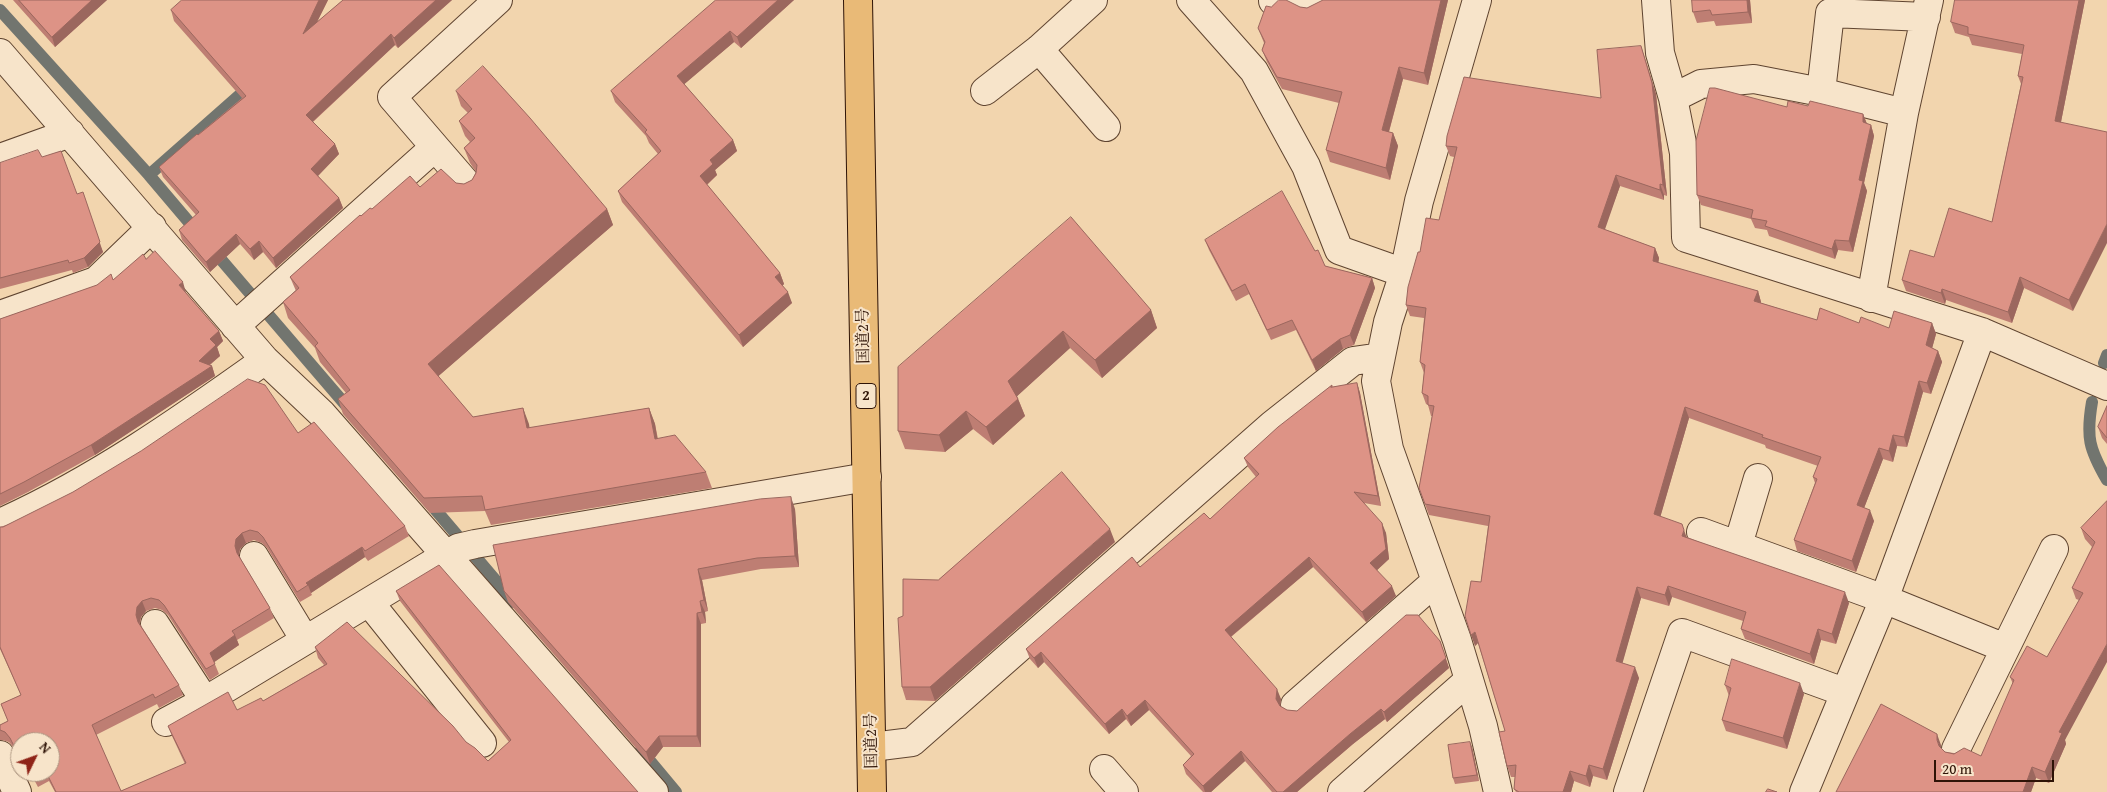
<!DOCTYPE html>
<meta charset="utf-8">
<style>
body{margin:0}
#map{position:relative;width:2107px;height:792px;overflow:hidden;background:#f2d5ae;font-family:"Gentium Book Plus",serif}
canvas{display:block}
.north{position:absolute;left:10px;top:732px;width:50px;height:50px;box-sizing:border-box;background:#f7e4ca;border:1px solid #a7907c;border-radius:50%;rotate:48deg;font-size:14px;font-weight:700;line-height:20px;text-align:center;color:#2e1306}
.north::after{content:'';display:block;margin:auto;width:18px;height:22px;background:#8f2418;clip-path:polygon(50% 0,100% 100%,50% 72%,0 100%)}
.scale{position:absolute;left:1934px;top:760px;width:120px;height:22px;box-sizing:border-box;border:2px solid #2e1306;border-top:0;padding-left:6px;font-size:15px;line-height:18px;white-space:nowrap;color:#2e1306;-webkit-text-stroke:4px #f7e4ca;paint-order:stroke}
</style>
<div id="map">
<canvas width="2107" height="792"></canvas>
<div class="north">N</div>
<div class="scale">20 m</div>
</div>
<script>
const context = document.querySelector('canvas').getContext('2d');
context.lineJoin = 'round';
function strokePath(path, color, width, dash) {
  context.strokeStyle = color;
  context.lineWidth = width;
  context.lineCap = dash ? 'butt' : 'round';
  context.setLineDash(dash || []);
  context.stroke(path);
}
function fillPath(path, color) {
  context.fillStyle = color;
  context.fill(path, 'evenodd');
}
function write(font, color, halo, rows, align = 'center') {
  context.font = font + ' "Gentium Book Plus","Noto Serif JP",serif';
  context.lineWidth = 4;
  context.setLineDash([]);
  context.textBaseline = 'middle';
  context.strokeStyle = halo;
  context.fillStyle = color;
  for (const [text, x, y, turn = 0] of rows) {
    context.save();
    context.translate(x, y);
    context.rotate((+turn || 0) * Math.PI / 180);
    context.textAlign = isNaN(turn) ? turn : align;
    if (halo) context.strokeText(text, 0, 0);
    context.fillText(text, 0, 0);
    context.restore();
  }
}
strokePath(new Path2D(`
 M0,10l149,165 102,-90
 M149,175l50,59
 M212,249l138,161
 M2104,363l3,-8
 M2092,402c-6,35 -3,47 15,78
 M428,501l86,101
 M641,750l35,42`), '#72756f', 12);
const minor = new Path2D(`
 M1191,0l63,71 52,95 33,84 65,23
 M1298,0l12,5 8,-5
 M1477,0l-58,201 -15,72 -16,49 -12,59 13,68 68,191 26,86 15,66
 M1656,0l4,53 13,45 11,55 2,85 296,94 125,54
 M1273,1l1,-1
 M1039,49l67,78
 M0,53l265,307 57,54 332,378
 M985,91l54,-42 54,-49
 M1821,92l9,-79 96,4
 M1673,98l28,-14 53,-5 67,13 83,21
 M435,147l32,37
 M0,158l70,-25
 M1871,298l33,-185 25,-113
 M0,315l96,-34 56,-54
 M235,326l200,-179 -43,-50 106,-97
 M0,523c94,-42 181,-103 265,-163
 M1701,532l183,67 121,49
 M1738,545l20,-67
 M254,556l51,84
 M369,602l113,141
 M155,624l50,77
 M1295,705l140,-123
 M166,722l39,-21 253,-153 17,-4 392,-67
 M872,747l40,-5 360,-317 81,-64 28,-4
 M1956,749l98,-200
 M0,755l17,37
 M1104,769l20,23
 M1342,792l127,-112
 M1628,792l54,-159 162,59
 M1804,792l80,-193 98,-267`);
const highway = new Path2D(`
 M858,0l14,792`);
strokePath(minor, '#5f4430', 30);
strokePath(highway, '#2e1306', 30);
strokePath(minor, '#f7e4ca', 28);
strokePath(highway, '#e9ba77', 28);
fillPath(new Path2D(`
 M13,0h94l-52,47z
 M182,0h146l-11,22 26,-22h109l-54,48 -3,-3 -82,77 22,22 4,10 -21,22 21,22 4,10 -67,60 -13,-16 -9,8 -14,-16 -30,28 -28,-32 -3,-10 17,-15 -33,-38 -4,-10 83,-69 -68,-77 -3,-11z
 M716,0h78l-53,48 -7,-6 -50,42 49,56 4,11 -22,19 2,5 -10,10 73,88 4,11 -2,2 10,17 -49,44 -121,-145 -4,-11 40,-37 -9,-11 -3,-7 -31,-34 -4,-11z
 M1448,0l-20,85 -25,-6 -14,53 4,1 5,13 -8,34 -60,-18 -4,-12 13,-47 -57,-14 -15,-27 -5,-12 2,-7 -6,-15 13,-21h29l7,1 15,-7z
 M1692,0h58l2,23 -36,3 -2,-5 -17,2 -4,-11z
 M1955,0h130l-24,122 12,189 -49,-23 -12,35 -66,-23 -1,4 -39,-13 -4,-11 32,-23 58,-35 29,-138 -3,-8 4,-22 -50,-9 -3,-8 -14,-4 -4,-11z
 M1641,46l15,48 11,102 -3,-1v5l-44,-14 -16,43 51,19 4,10 -1,5 100,28 3,11v1l56,17 42,3 30,5 43,-5 4,11 -4,14 6,3 4,11 -11,32 -8,-2 -16,55 -10,-1 -4,16 -10,-3 -19,49 10,13 -18,51 -59,-21 -3,-11 21,-57 -2,-6 5,-11 -52,-18 -1,-3 -76,-27 -29,99 27,20 162,66 -13,41 -15,-4 -7,24 -69,-25 -4,-10 2,-8 -71,-24 -3,9 -28,-8 -19,65 17,15 -32,102 -14,-4 -3,11 -16,-6 -3,11h-55l-2,-3 1,-12h-4l-4,-11 -2,-35 -27,-88 -3,3 6,-64 7,-56 -59,-11 -10,-27 13,-72h-1l-3,-11 -2,-1 -4,-11 2,-20 -4,-11 4,-44 -14,-2 -4,-11 14,-53 19,-32 15,-63 -4,-1 -4,-10 155,-48z
 M456,91l151,118 6,16 -175,151 35,41 50,-9 6,20 120,-20 6,16 3,15 48,33 6,16 -221,37 -6,-14 -55,2 -87,-99 -5,-15 8,-6 -26,-31 -5,-14 -27,-30 -5,-16 13,-11 -6,-14 71,-61 11,-7 48,-22 36,-4 8,1 8,-4 4,-8 -6,-9 -6,-15 6,-6 -5,-6 -6,-15 9,-8 -7,-7z
 M1808,106l55,8 4,10 4,1 3,11 -10,47 3,8 -14,61 -15,-2 -3,9 -66,-23 -2,-6 -12,-2 -4,-9 -50,-14 -4,-10 90,-88z
 M42,157l35,37 26,58 -15,15 -15,6 -1,-3 -72,19v-126z
 M1205,240l110,11 10,15 47,12 3,10 -21,57 -11,4 -27,22 -20,-41 -25,10 -22,-46 -13,7 -27,-51z
 M146,259l40,34 33,38 4,10 -6,6 3,9 -10,9 2,1 3,10 -120,79 -67,37 -28,14v-187l113,-39z
 M1151,310l6,18 -55,50 -32,-30 -53,48 8,20 -32,29 -20,-16 -28,23 -40,-3 -7,-18v-64z
 M1357,383l3,10 21,113 -17,-3 22,30 3,26 -12,11 19,26 -30,26 -53,-55 -82,70 50,62 -1,7 7,4 10,1 143,-70 9,27 -62,54 -2,-3 -32,25 -56,48h-25l-27,-31 -34,31h-8l-17,-18 -3,-9 8,-9 -42,-46 -18,16 -5,-7 -17,15 -65,-72 -6,6 -8,-9 -4,-10 114,-82 70,-48 46,-42 -8,-10 -4,-9 88,-73 1,2z
 M2107,406v38l-5,-6 -4,-11z
 M298,433l107,93 4,10 -41,25 -3,-4 -54,36 1,2 -12,7 -33,-54 -5,-5 -8,-3 -8,3 -6,6 -1,7 31,52 4,10 -37,22 2,5 -25,17 5,12 -9,6 -42,-65 -6,-5 -7,-2 -9,3 -5,6 -1,7 39,61 4,10 -24,13 -2,-4 -61,31 25,56 64,-27 -13,-28 -4,-10 69,-16 26,-9 61,-36 -6,-7 -3,-11 151,95 22,19 21,-19 -109,-141 -4,-10 242,201h-583l-6,-11 -11,6 -8,-15h20l-30,-30v19l-6,-13 -5,-6 -7,-2h-2v-15l8,-4 -7,-17 20,-9 -21,-46v-122z
 M2107,501l-42,239 1,4 -17,39 -13,-5 -5,14h-195l105,-47v3l4,4 36,4 32,-72 -3,-7 37,-20 32,-57 -3,-1 -4,-11 20,-41 -7,-8 -4,-11z
 M795,509l4,58 -38,2 -59,11 6,31 -3,1 1,11 -5,1v123h-38l-13,17 -142,-162 -4,-11z
 M1115,542l-180,159 -29,-1 -4,-13 1,-71z
 M1725,685l79,9 -17,55 -61,-18 -4,-11 7,-24z
 M1472,747l7,34 -24,3 -2,-6z`), '#be7e73');
fillPath(new Path2D(`
 M92,0h15l-52,47 -3,-10z
 M319,0h9l-22,44 -3,-10z
 M436,0h16l-54,48 -4,-10z
 M778,0h16l-53,48 -4,-11z
 M1441,0h7l-20,85 -4,-12z
 M1747,0h3l2,23 -4,-11z
 M2079,0h6l-26,132 -4,-11z
 M730,31l4,11 -53,45 -4,-11z
 M391,34l4,11 -86,80 -3,-10z
 M1641,46l15,48 11,102 -4,-11z
 M1399,67l4,12 -17,63 -4,-12z
 M1863,114l4,10 -4,-2z
 M1871,125l3,11 -10,47 3,8 -14,61 -4,-11 10,-61z
 M1393,133l5,13 -8,34 -4,-12z
 M733,140l4,11 -22,19 2,5 -13,12 -4,-11 10,-16z
 M335,144l4,10 -25,26 -3,-11z
 M1616,175l4,11 -18,52 -4,-11z
 M1660,184l4,11v5l-4,-10z
 M339,198l4,10 -67,60 -3,-10z
 M86,202l17,50 -15,15 -4,-9z
 M607,209l6,16 -179,155 -6,-16z
 M2107,224v19l-34,68 -4,-11z
 M236,234l4,10 -30,28 -4,-10z
 M1835,240l3,10 -3,9 -3,-10z
 M259,241l4,11 -9,8 -4,-11z
 M1655,248l4,10 -2,14 -4,-11z
 M780,273l4,11 -5,5 -4,-12z
 M2020,277l4,11 -12,35 -4,-11z
 M1372,278l3,10 -21,57 -4,-10z
 M183,282l3,11 -7,-8z
 M1942,289l4,11 -1,4 -4,-11z
 M1758,291l3,11 -3,10 -4,-11z
 M788,292l4,11 -49,44 -4,-12z
 M1151,310l6,18 -55,50 -7,-18z
 M1932,323l4,11 -6,22 -4,-11z
 M219,331l4,10 -6,6 3,9 -18,15 -3,-10 11,-22z
 M1063,331l7,17 -56,51 -6,-18z
 M1340,339l3,10 -27,22 -4,-11z
 M1938,351l4,11 -11,32 -4,-11z
 M212,366l3,10 -120,79 -4,-10z
 M1919,381l4,11 -16,55 -3,-10z
 M1357,383l3,10 21,113 -3,-10z
 M1018,399l7,17 -32,29 -7,-18z
 M1685,407l4,11 -31,107 -4,-11z
 M523,408l6,16 3,20 -5,-16z
 M649,408l6,16 5,31 -5,-16z
 M966,411l7,18 -28,23 -6,-17z
 M1893,435l4,11 -4,16 -4,-11z
 M1879,448l4,11 -22,57 -4,-11z
 M791,497l4,12 4,58 -4,-11z
 M1870,510l4,11 -18,51 -4,-11z
 M1382,523l4,10 3,26 -15,14 -4,-10z
 M1110,529l5,13 -180,159 -5,-14z
 M1684,530l4,11 -6,-5z
 M242,533l4,10 -6,6 -2,8 2,7 -5,-18 1,-7z
 M362,547l3,10 -54,36 -3,-8 -2,-2z
 M1309,557l4,10 -85,72 -3,-9z
 M698,569l4,11 6,31 -4,-11z
 M1392,586l4,10 -30,26 -4,-10z
 M1668,586l4,11 -3,9 -4,-11z
 M1637,587l4,11 -21,74 -4,-11z
 M1845,592l4,11 -13,41 -4,-10z
 M142,601l4,10 -5,6 -2,8 -3,-10 1,-8z
 M700,601l5,11 1,11 -4,-11z
 M697,613l4,11v123l-4,-11z
 M1818,629l3,11 -7,24 -4,-10z
 M1475,632l3,11 -3,3 -4,-11z
 M235,635l4,10 -26,18 -3,-10z
 M1440,641l9,27 -62,54 -3,-10z
 M2107,644v18l-42,78 1,4 -17,39 -4,-11 14,-40z
 M1041,652l3,10 -6,6 -4,-10z
 M1635,667l4,11 -32,102 -4,-11z
 M1800,683l4,11 -17,55 -4,-11z
 M1277,689l4,10 -1,10 -4,-10z
 M1145,700l4,10 -18,16 -4,-10z
 M1122,709l4,10 -17,15 -4,-10z
 M1381,709l4,10 -32,25 -56,48h-14l67,-58z
 M1937,734l4,11v6l-4,-11z
 M659,736l4,11 -13,17 -4,-12z
 M1470,742l2,5 7,34 -2,-6z
 M1241,751l4,10 -34,31h-6l-2,-6z
 M1589,765l4,11 -3,11 -4,-11z
 M2032,767l4,11 -5,14h-8z
 M1570,771l4,10 -3,11h-8z`), '#9b675e');
const building = new Path2D(`
 M19,0h73l-40,37z
 M182,0h137l-16,34 40,-34h93l-42,38 -3,-4 -85,81 29,29 -24,25 28,29 -66,60 -14,-17 -9,8 -14,-15 -30,28 -27,-32 20,-18 -40,-45 38,-33 1,1 48,-39 -75,-86z
 M716,0h62l-41,37 -7,-6 -53,45 56,64 -23,20 3,4 -13,12 80,97 -5,4 13,15 -49,43 -121,-144 43,-40 -16,-19 2,-2 -36,-39z
 M1279,0h7l14,7 7,1 16,-8h118l-17,73 -25,-6 -17,63 11,3 -7,35 -60,-18 16,-58 -65,-15 -15,-27 3,-8 -7,-14 8,-22 5,1z
 M1692,0h55l1,12 -36,3 -2,-5 -17,2z
 M1955,0h124l-24,121 52,11v92l-38,76 -49,-23 -12,35 -66,-23 -1,4 -39,-13 8,-30 24,7 15,-49 43,14 31,-145 -5,-1 6,-31 -56,-11v-7l-17,-5z
 M1641,46l11,37 11,102 -3,-1v6l-44,-15 -18,52 57,21 -2,13 105,30 -4,10 63,19 3,-12 39,15 2,-6 28,11 5,-17 38,12 -6,22 12,6 -11,32 -8,-2 -15,56 -11,-2 -4,16 -10,-3 -22,57 13,5 -18,51 -58,-21 23,-61 -4,-2 8,-20 -59,-20 1,-2 -78,-28 -31,107 28,10 2,6 -2,6 163,56 -13,42 -14,-5 -8,25 -69,-25 5,-17 -78,-26 -3,9 -28,-8 -21,74 19,6 -32,102 -14,-4 -3,11 -16,-5 -7,21h-44l-5,-3 2,-24 -9,1 -8,-34 6,-1 -30,-99 -4,3 -6,-19 6,-35 10,1 9,-66 -65,-12 -6,-16 15,-82 -6,-1v-9l-6,-3 3,-28 -5,-3 6,-54 -20,-3 2,-18 10,-35h2l6,-34 13,2 18,-73 -11,-1 1,-10 17,-59 137,21 -4,-48z
 M483,66l47,52 77,91 -179,155 45,53 50,-9 4,20 122,-20 6,31 20,-4 31,37 -221,38 -3,-14 -58,2 -86,-99 12,-9 -35,-44 3,-3 -35,-41 16,-14 -9,-11 70,-62 1,1 9,-8 2,1 38,-33 10,11 21,-18 15,14 8,1 8,-4 4,-7 1,-8 -13,-17 11,-10 -16,-17 13,-12 -16,-18z
 M1710,88h5l72,19 1,-6 20,5 2,-5 53,13v8l8,3 -12,55 4,1 -14,60 -14,-1 -3,9 -67,-23 2,-5 -16,-3 2,-8 -56,-15 -1,-54z
 M38,150l4,7 19,-6 16,43 6,-2 17,50 -16,16 -15,5 -1,-3 -68,18v-115z
 M1282,191l33,60 3,-1 7,16 47,12 -22,57 -10,4 -28,21 -20,-40 -25,10 -22,-46 -13,7 -27,-51z
 M1071,217l80,93 -56,50 -32,-29 -55,50 10,18 -32,28 -20,-16 -27,24 -41,-4v-64z
 M155,251l28,31 -4,3 40,46 -9,8 6,6 -17,16 13,5 -121,79 -67,37 -24,12v-175l97,-34 14,-11 2,6 30,-26 3,5z
 M248,379l17,6 33,48 16,-11 91,104 -40,25 -3,-4 -56,36 2,2 -11,7 -34,-55 -5,-5 -8,-2 -8,3 -6,6 -1,7 2,7 33,55 -38,23 3,4 -25,18 5,11 -9,5 -42,-64 -5,-5 -8,-2 -9,3 -5,6 -1,8 2,7 41,63 -24,13 -2,-4 -61,31 29,66 65,-28 -18,-37 60,-34 9,18 24,-12 2,3 64,-37 -12,-17 32,-25 106,104 13,16 9,6 13,13 23,-21 -115,-149 43,-26 199,227h-582l-10,-20h4v-30h-30v16l-10,-20 -5,-6 -5,-2v-5l8,-4 -7,-17 20,-9 -21,-48v-120h3l70,-35 68,-41z
 M1357,383l21,113 -24,-4 28,31 4,26 -16,14 22,23 -30,26 -53,-55 -84,73 52,59 -1,10 4,7 7,4 10,1 109,-96h12l22,26 6,17 -62,54 -3,-3 -31,25 -67,58h-6l-36,-41 -38,35 -20,-21 11,-11 -49,-54 -18,16 -5,-7 -17,15 -64,-72 -7,6 -8,-9 106,-92 8,10 64,-54 6,6 49,-45 -15,-16 34,-31 54,-42 -1,2z
 M2107,406v32l-9,-11z
 M1062,472l48,57 -180,158h-28l-4,-69 5,-2v-37l35,1z
 M791,497l4,59 -38,2 -59,11 6,31 -4,1 2,11 -5,1v123h-38l-13,16 -142,-161 -11,-46 267,-46z
 M2107,501v143l-48,88 3,1 -17,39 -13,-5 -9,25h-187l45,-88 56,30v6l2,6 6,6 9,2 10,-6 17,8 33,-76 -4,-3 17,-31 20,11 36,-64 -11,-5 23,-46 -14,-14z
 M1732,659l68,24 -17,55 -61,-18 9,-32 -6,-3z
 M1470,742l7,33 -24,3 -5,-33z
 M31,772h13l-10,4z
 M1768,789l9,3h-11z`);
fillPath(building, '#dd9386');
strokePath(building, '#9b675e', 1);
for (const [x, y, w] of [
 [866,396,20]
]) {
  const box = new Path2D();
  box.roundRect(x - w / 2, y - 12.5, w, 25, 4);
  context.fillStyle = '#f7e4ca';
  context.fill(box);
  strokePath(box, '#2e1306', 1);
}
write('bold 15px', '#2e1306', null, [
 ["2",866,396]
]);
write('16px', '#2e1306', '#f7e4ca', [
 ["国道2号",864,336,-91],
 ["国道2号",872,741,-91]
]);
</script>
